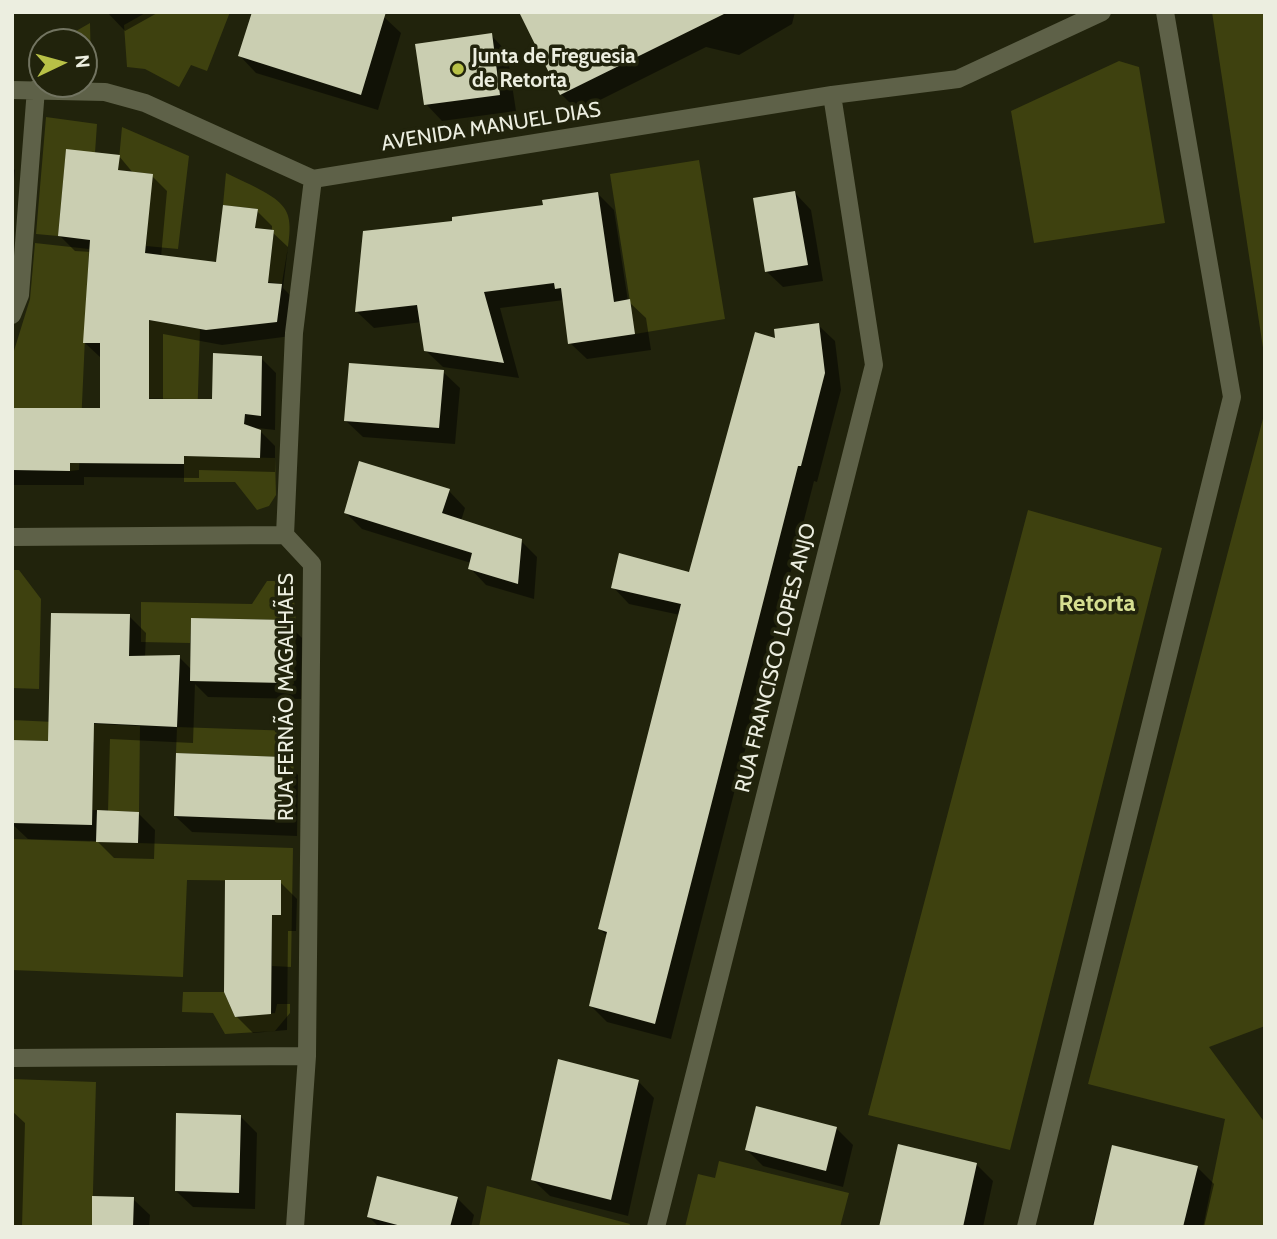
<!DOCTYPE html>
<meta charset="utf-8">
<style>
body{margin:0}
#map{position:relative;width:1277px;height:1239px;overflow:hidden;background:#21230c;font-family:Cabin,sans-serif}
canvas{display:block}
.frame{position:absolute;inset:0;border:14px solid #eceee0;pointer-events:none}
.north{position:absolute;left:28px;top:28px;width:70px;height:70px;box-sizing:border-box;background:#21230c;border:2px solid #727461;border-radius:50%;rotate:85deg;font-size:19px;font-weight:700;line-height:28px;text-align:center;color:#eceee0}
.north::after{content:'';display:block;margin:auto;width:24px;height:32px;background:#b8c147;clip-path:polygon(50% 0,100% 100%,50% 72%,0 100%)}
</style>
<div id="map">
<canvas width="1277" height="1239"></canvas>
<div class="frame"></div>
<div class="north">N</div>
</div>
<script>
const context = document.querySelector('canvas').getContext('2d');
context.lineJoin = 'round';
function fillPath(path, color) {
  context.fillStyle = color;
  context.fill(path, 'evenodd');
}
function strokePath(path, color, width, dash) {
  context.strokeStyle = color;
  context.lineWidth = width;
  context.lineCap = dash ? 'butt' : 'round';
  context.setLineDash(dash || []);
  context.stroke(path);
}
function write(font, color, halo, rows, align = 'center') {
  context.font = font + ' Cabin,sans-serif';
  context.lineWidth = 7;
  context.setLineDash([]);
  context.textBaseline = 'middle';
  context.strokeStyle = halo;
  context.fillStyle = color;
  for (const [text, x, y, turn = 0] of rows) {
    context.save();
    context.translate(x, y);
    context.rotate((+turn || 0) * Math.PI / 180);
    context.textAlign = isNaN(turn) ? turn : align;
    if (halo) context.strokeText(text, 0, 0);
    context.fillText(text, 0, 0);
    context.restore();
  }
}
fillPath(new Path2D(`
 M147,12h83l-23,59 -16,-6 -12,22 -34,-18 -18,-2 -3,-42z
 M1212,12h53v349z
 M90,23l1,43 -7,1v-25h-27z
 M1119,61l20,6 26,156 -131,20 -23,-132z
 M46,117l51,7 -2,29 -29,-3 -8,86 -22,-2z
 M122,127l67,29 -11,93 -32,-3 6,-72 -34,-4z
 M699,160l26,159 -90,15 -25,-160z
 M226,173c74,35 69,32 56,111l-14,-2 6,-52 -19,-2 3,-19 -35,-4z
 M35,243l54,6 -10,221 -9,1v-63h-57v-54l17,-55z
 M149,320l51,9 -4,127 79,2 1,37 -7,11 -12,4 -22,-28h-51v-83l-59,-1z
 M1265,411v615l-56,21 56,76v104h-62l22,-108 -137,-35z
 M1028,510l134,38 -152,602 -142,-35z
 M12,570h7l22,29 -2,90 -27,-1z
 M267,581c7,0 15,-1 21,4 13,14 6,78 6,99l-9,-1 1,-63 -95,-2 -1,25 -49,-1v-40l111,2z
 M12,720l128,6 -1,86 -47,-2 2,-68 -82,-2z
 M177,727l117,4 -1,83 -12,-1 1,-56 -106,-4z
 M12,839l281,9 -2,119 -19,-1v-51l8,-34 -93,-1 -4,97 -171,-7z
 M183,992h41l11,25 40,-4 2,-9h13v9l-15,18 -50,3 -12,-21 -31,-1z
 M12,1079l84,3 -4,145h-80z
 M719,1161l130,32 -9,34h-155l13,-53 17,4z
 M487,1186l143,38 -1,3h-150z`), '#3e410f');
fillPath(new Path2D(`
 M107,12h52l-34,19z
 M537,12h258l-3,12 -53,31 -33,-8 -128,64 -17,-17z
 M384,17l17,16 -23,77 -122,-37 -16,-17z
 M491,35l16,17 9,59 -74,10 -16,-17z
 M119,156l15,18 18,2 15,15 -6,66 56,7 40,-53 15,15v6l16,15 -5,41 13,13 -5,35 -69,9 -59,-11v66l51,1 47,-43 15,15 -1,57 -18,-2 18,18v26l-76,-2v8l-115,-1v8h-72v-75h89v-52l-16,-15 6,-91 -16,-1 -15,-15z
 M12,168l3,2 -3,33z
 M795,193l16,17 12,71 -40,6 -17,-16z
 M598,194l16,16 14,91 18,17 5,32 -64,9 -17,-16 -6,-43 -64,8 19,70 -76,-11 -17,-16 -4,-29 -48,6 -17,-16 97,-89z
 M818,325l17,16 6,49 -24,92 -3,-1 -143,558 -64,-17 -16,-16 17,-69 -8,-8 80,-314 -51,-11 -16,-17 77,-13 87,-233z
 M443,372l17,16 -5,56 -92,-7 -17,-16z
 M449,491l16,17 -4,13 59,19 17,17 -3,42 -48,-14 -16,-17 1,-5 -109,-34 -17,-17z
 M129,616l17,17 -1,24h34l13,13 94,-48 16,16 -1,61 -93,-2 -13,-13 -2,59 -83,-4 -2,73 30,1 17,17 -1,29 -40,-1 -17,-17 -69,-2 -16,-15v-40l38,-41z
 M282,758l16,17 -1,61 -105,-4 -17,-16z
 M280,882l17,17 -1,32h-8l-1,99 -34,3 -17,-17z
 M638,1081l16,17 -26,118 -78,-20 -17,-16z
 M12,1111l13,12 -3,104h-10z
 M241,1117l16,16 -2,76 -62,-2 -17,-16z
 M836,1128l17,17 -10,42 -80,-21 -16,-16z
 M1113,1147l84,20 17,17 -10,43h-112z
 M976,1164l17,17 -10,46h-102z
 M457,1198l17,17 -3,12h-92l-10,-10z
 M133,1199l17,16 -1,12h-55z`), '#0007');
fillPath(new Path2D(`
 M252,12h134l-25,83 -123,-39z
 M519,12h209l-168,83z
 M492,33l8,62 -76,10 -9,-61z
 M66,149l54,6 -2,15 35,4 -8,79 71,9 7,-57 35,4 -3,19 19,2 -6,53 14,1 -5,38 -71,8 -57,-10v79h63l1,-46 49,3 -1,60 -16,-2 -1,10 17,6 -1,28 -76,-2v8l-114,-1v8l-58,-1v-62h88v-65h-17l7,-103 -32,-4z
 M795,191l13,74 -43,7 -12,-74z
 M598,192l16,110 16,-3 5,35 -67,10 -7,-56 -6,1 -1,-6 -70,9 20,71 -80,-12 -7,-46 -62,7 8,-81 89,-10v-4l91,-12 -1,-5z
 M819,323l6,50 -24,93h-3l-143,558 -66,-18 18,-74 -9,-3 83,-325 -70,-16 8,-35 70,19 66,-240 20,6 -1,-9z
 M349,363l95,7 -5,58 -95,-7z
 M359,461l91,28 -8,24 80,26 -4,45 -50,-15 4,-16 -128,-40z
 M51,613l79,1 -1,42 51,-1 -3,72 -83,-4 -2,102 -80,-2v-83l36,1z
 M191,618l96,2 -2,63 -95,-2z
 M176,753l107,4 -2,63 -107,-4z
 M97,810l42,2 -1,31 -42,-1z
 M225,880h56v35h-9l-1,99 -36,3 -11,-25z
 M558,1059l81,21 -28,120 -80,-20z
 M756,1106l81,21 -11,44 -81,-21z
 M176,1113l65,2 -2,78 -64,-2z
 M898,1144l79,19 -14,64h-84z
 M1112,1145l86,21 -15,61h-90z
 M377,1176l81,21 -8,30h-45l-38,-10z
 M92,1196l42,1 -1,30h-41z`), '#caceb1');
strokePath(new Path2D(`
 M12,90l93,2 40,11 168,76 519,-84 126,-16 144,-67
 M12,315l8,-20 16,-206
 M12,537l273,-2
 M12,1058l295,-2
 M295,1227l12,-171 5,-492 -27,-29 9,-202 19,-154
 M656,1227l218,-862 -42,-270
 M1026,1227l206,-830 -67,-385`), '#5e6148', 18);
for (const [x, y, r, color] of [
 [458,69,7,"#b8c147"]
]) {
  const dot = new Path2D();
  dot.arc(x, y, r, 0, 2 * Math.PI);
  context.fillStyle = color;
  context.fill(dot);
  strokePath(dot, '#21230c', 2.5);
}
write('bold 21px', '#eceee0', '#21230c', [
 ["Junta de Freguesia",472,57],
 ["de Retorta",472,81]
], 'left');
write('21px', '#eceee0', '#21230c', [
 ["AVENIDA MANUEL DIAS",491,127,-9],
 ["RUA FRANCISCO LOPES ANJO",776,658,-76],
 ["RUA FERNÃO MAGALHÃES",287,697,-90]
]);
write('bold 24px', '#d6df91', '#21230c', [
 ["Retorta",1097,604]
]);
</script>
